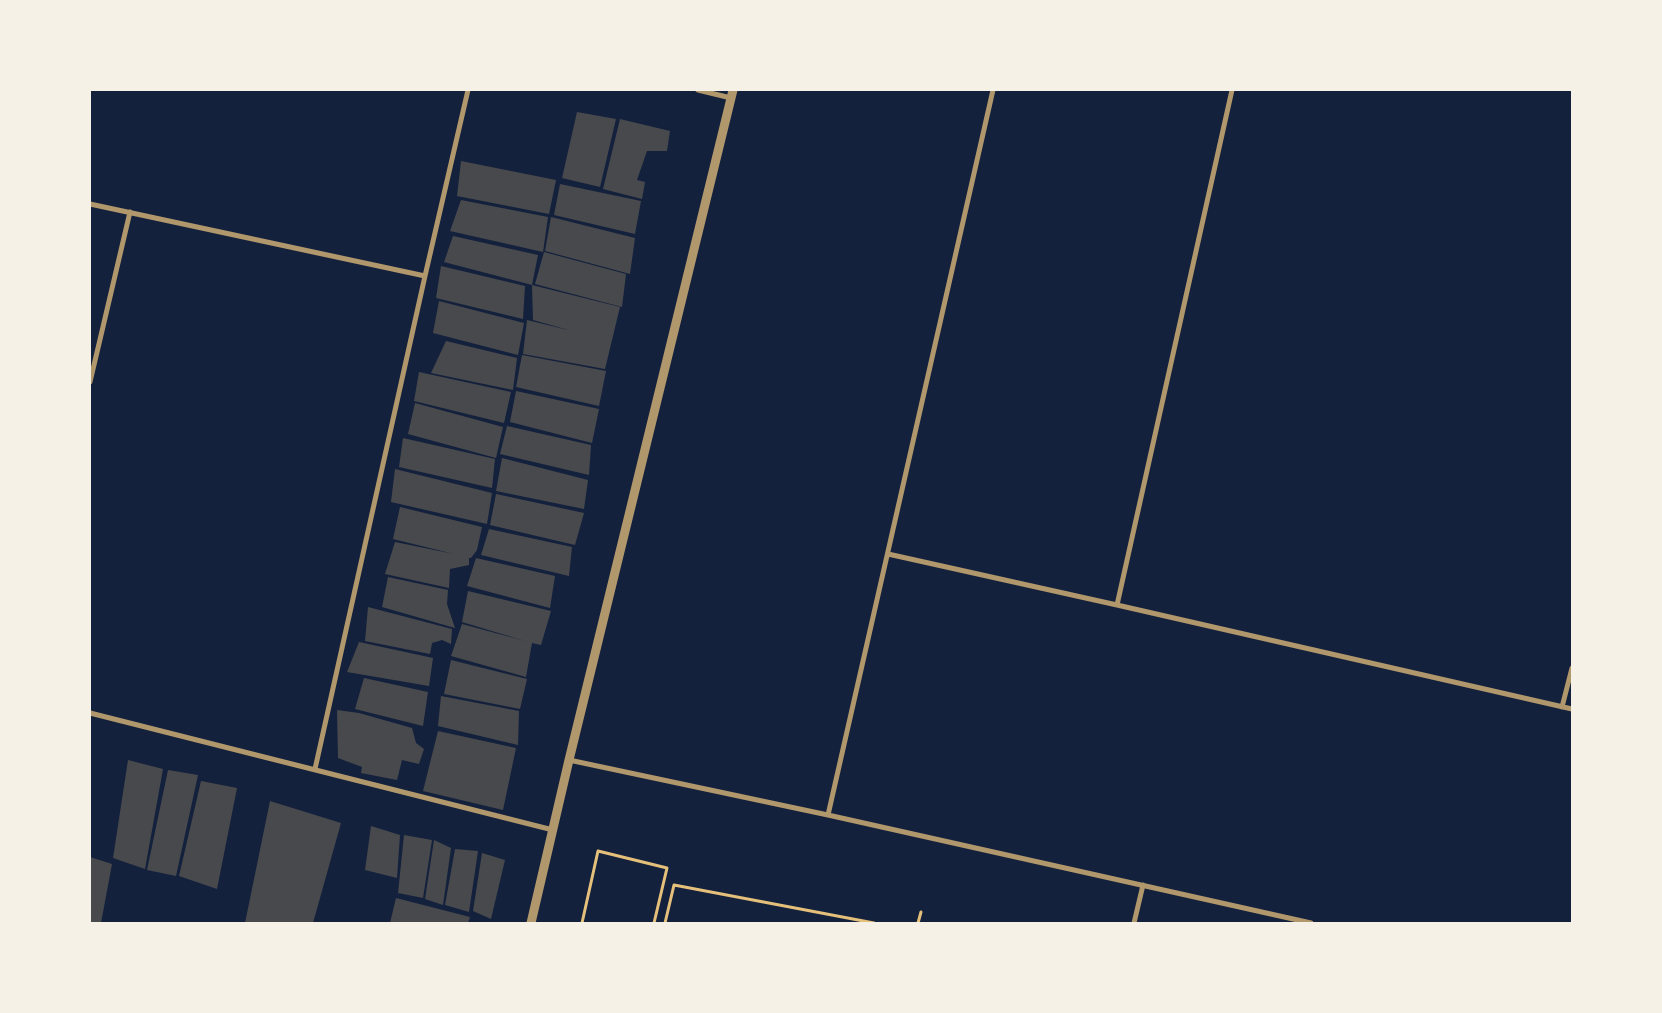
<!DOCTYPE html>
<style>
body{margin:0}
#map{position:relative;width:1662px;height:1013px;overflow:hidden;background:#14213d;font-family:Raleway,sans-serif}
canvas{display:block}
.frame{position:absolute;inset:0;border:91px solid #f6f1e7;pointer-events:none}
</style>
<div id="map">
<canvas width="1662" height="1013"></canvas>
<div class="frame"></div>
</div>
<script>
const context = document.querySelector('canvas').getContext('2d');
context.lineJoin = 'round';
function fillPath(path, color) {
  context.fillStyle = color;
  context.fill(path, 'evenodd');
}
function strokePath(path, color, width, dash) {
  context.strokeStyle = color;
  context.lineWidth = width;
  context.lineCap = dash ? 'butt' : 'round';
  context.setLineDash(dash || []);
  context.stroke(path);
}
fillPath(new Path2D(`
 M577,112l39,7 -16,68 -38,-9z
 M620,119l50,12 -3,20h-20l-10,29 8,2 -3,17 -39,-10z
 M461,161l95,19 -7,34 -92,-18z
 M560,184l81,17 -6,33 -81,-19z
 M461,200l87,17 -5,35 -93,-21z
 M551,217l84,21 -5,36 -85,-23z
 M453,236l85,19 -6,30 -88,-23z
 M544,252l82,22 -4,33 -87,-23z
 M441,266l84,20 -2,33 -87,-21z
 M532,285l88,22 -15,62 -82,-15 4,-34 45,11 -39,-11z
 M439,301l85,22 -6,32 -85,-22z
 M446,341l71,17 -4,32 -82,-17z
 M522,355l84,16 -7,35 -83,-19z
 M419,372l92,20 -7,31 -90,-22z
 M516,391l83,18 -7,34 -82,-21z
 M415,403l88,24 -7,31 -88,-24z
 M507,426l84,19 -2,30 -89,-21z
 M403,438l92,21 -3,29 -93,-21z
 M502,458l86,22 -4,29 -88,-18z
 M395,469l97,24 -5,31 -96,-22z
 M496,494l88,19 -9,32 -85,-20z
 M400,507l82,20 -5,23 -6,8h-2v7l-19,4 -1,19 -64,-14 10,-32 59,12 -61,-15z
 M489,529l83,18 -3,29 -88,-21z
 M476,558l79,18 -5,32 -83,-22z
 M388,577l60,13 -1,14 8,24 -73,-21z
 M468,591l83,20 -10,34 -9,-2 -6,34 -75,-21 11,-32 63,17 -63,-19z
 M368,607l84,22 -1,15 -9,-4 -10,3 -2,11 -65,-13z
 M359,642l74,16 -4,28 -82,-14z
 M451,660l76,19 -7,30 -76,-15z
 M364,678l64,14 -5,34 -68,-17z
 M441,696l78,15 -1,34 -80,-19z
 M337,710l22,3 53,15 4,15 8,6 -5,15 -17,-4 -5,20 -36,-7 1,-6 -24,-9z
 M438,731l78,17 -13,62 -80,-19z
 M128,760l35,9 -18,100 -32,-11z
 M168,770l30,5 -22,101 -29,-6z
 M201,781l36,7 -20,101 -38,-13z
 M270,801l71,22 -28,100h-68z
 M371,826l29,9 -3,43 -32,-8z
 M404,835l28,5 -9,58 -25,-5z
 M434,840l17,8 -8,57 -18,-6z
 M455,849l23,2 -9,61 -24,-7z
 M482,853l23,7 -14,59 -18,-8z
 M90,857l22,7 -11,59h-11z
 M396,898l74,19 -2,6h-78z`), '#48494c');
strokePath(new Path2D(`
 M582,923l16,-72 69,17 -13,55
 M665,923l9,-38 200,38
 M918,923l3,-11`), '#e5c07b', 3);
strokePath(new Path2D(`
 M698,90l33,8
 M90,204l335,72
 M90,382l40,-170
 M888,554l229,51 115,-515
 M1117,605l455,104
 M1562,707l10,-39
 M90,713l463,117
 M569,760l259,55 483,108
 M315,769l110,-493 43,-186
 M828,815l165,-725
 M1134,923l9,-38`), '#b1986c', 5);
strokePath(new Path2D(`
 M531,923l38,-163 164,-670`), '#b1986c', 9);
</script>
